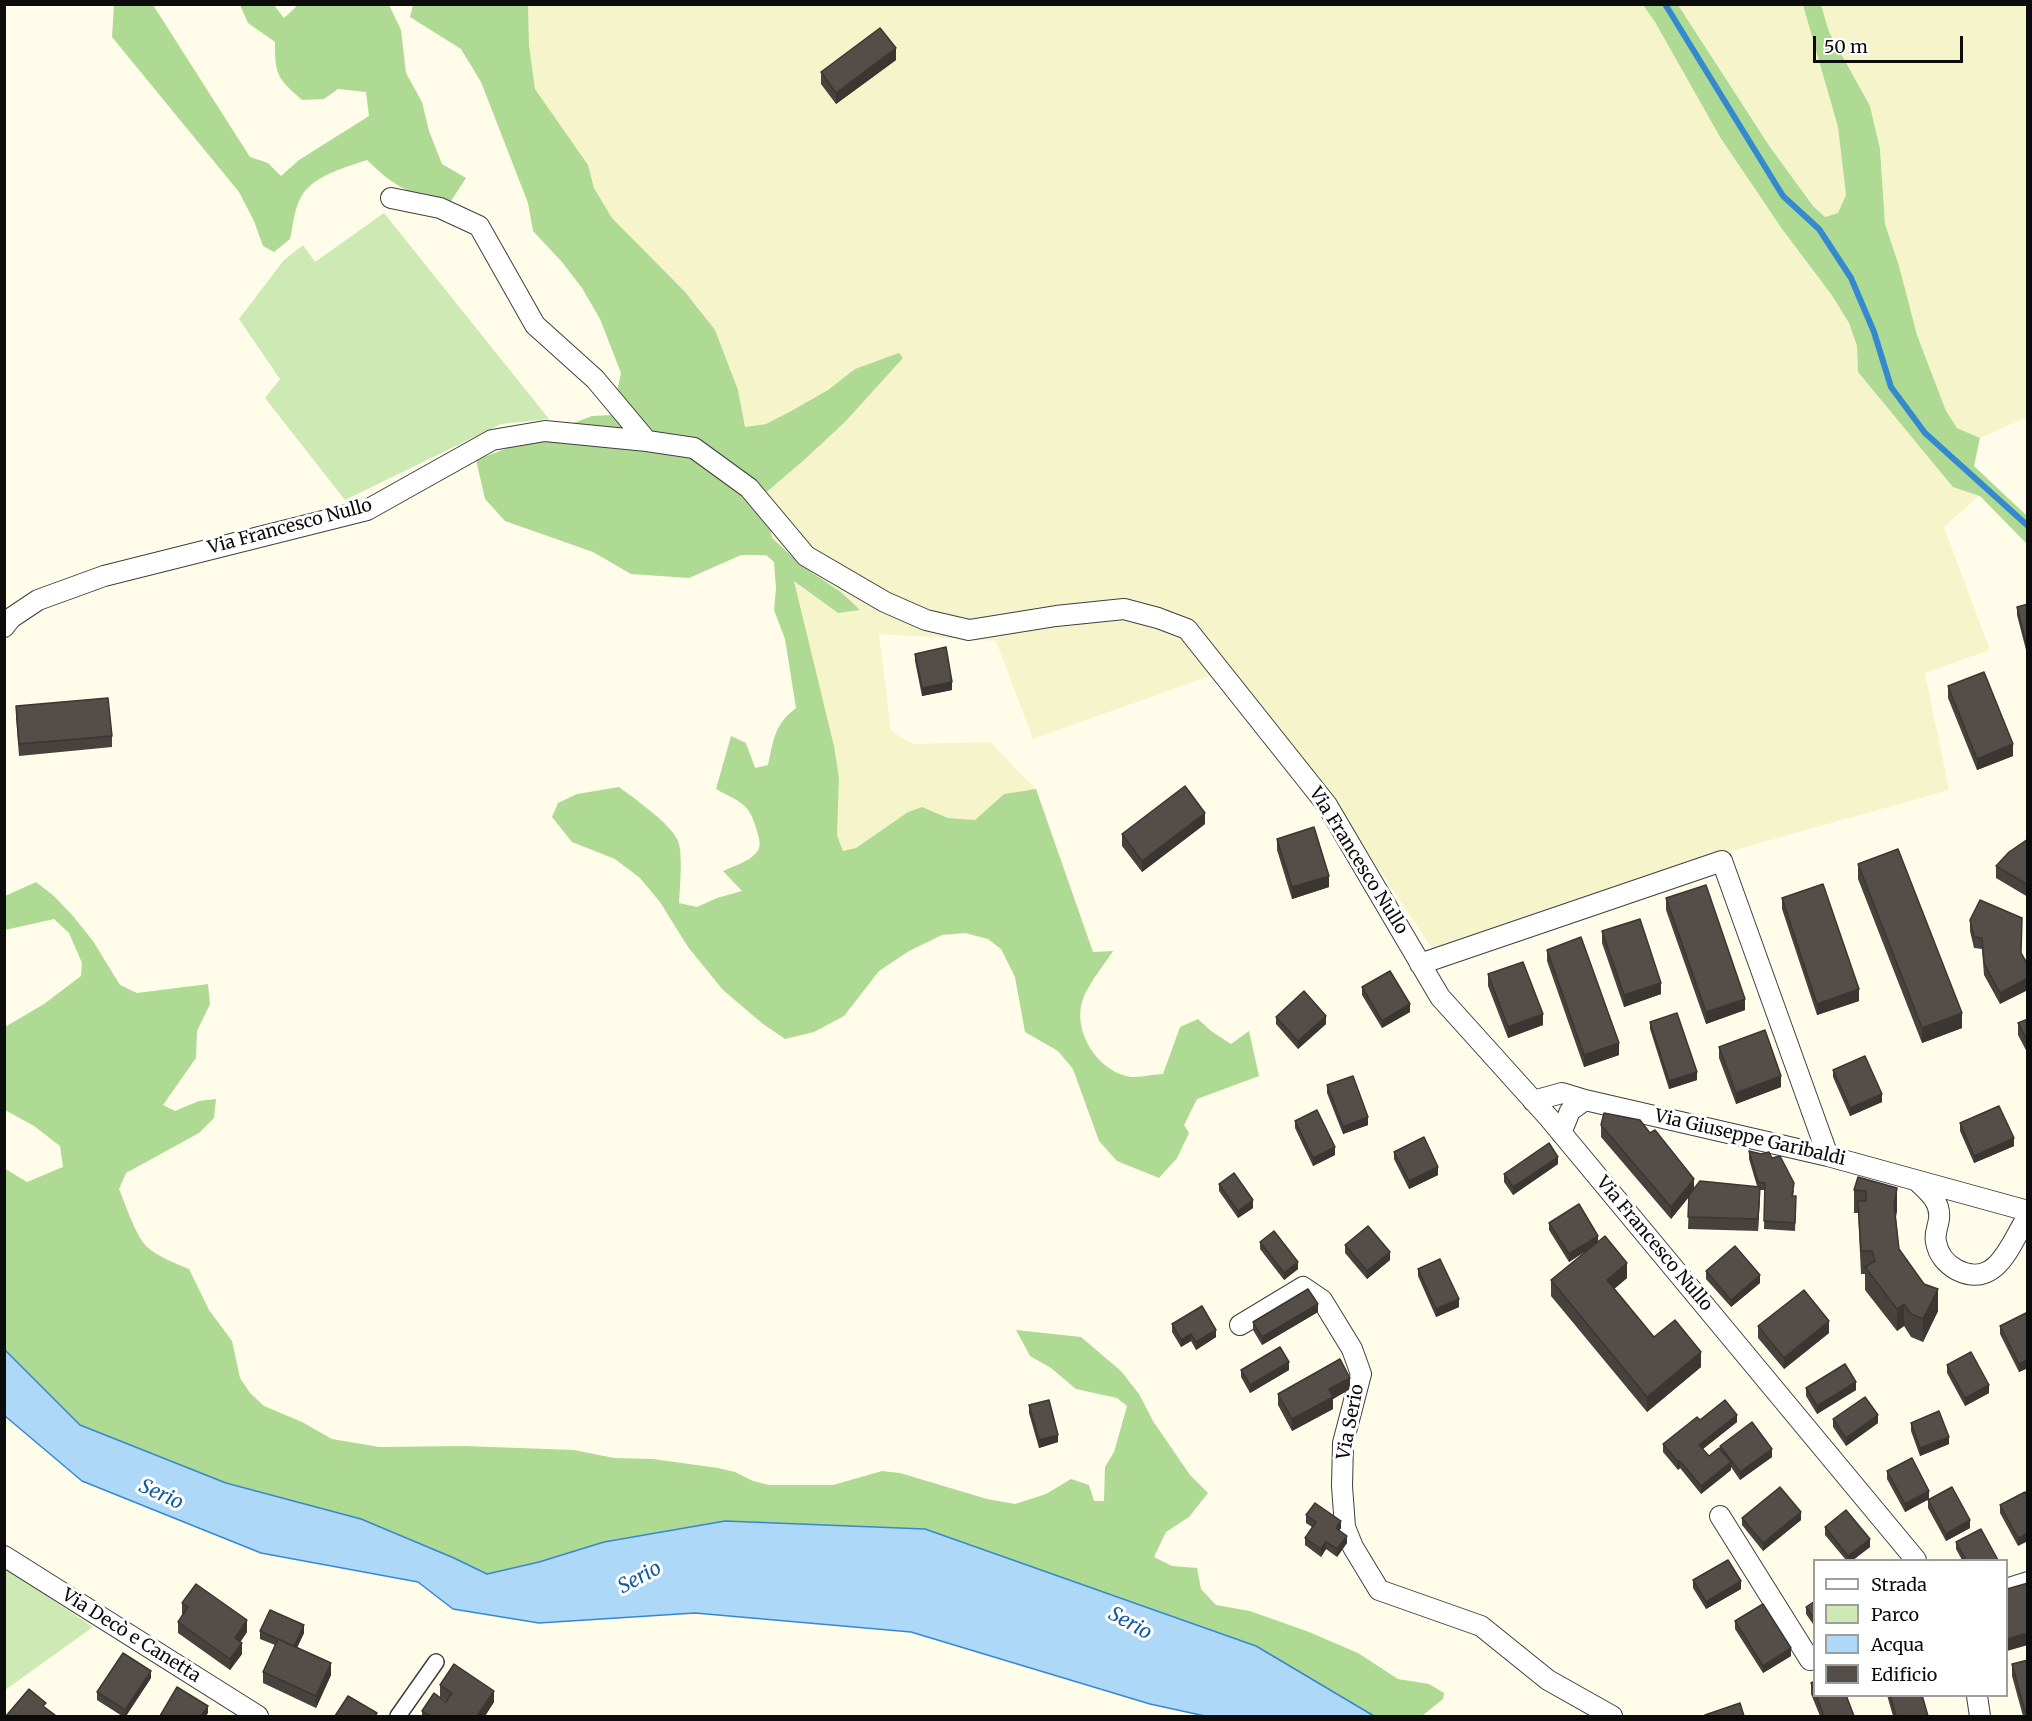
<!DOCTYPE html>
<meta charset="utf-8">
<style>
body{margin:0}
#map{position:relative;width:2032px;height:1721px;overflow:hidden;background:#fffcea;font-family:Merriweather,serif}
canvas{display:block}
.frame{position:absolute;inset:0;border:6px solid #0c0c0c;pointer-events:none}
.legend{position:absolute;left:1813px;top:1559px;width:195px;height:138px;box-sizing:border-box;background:#fff;border:2px solid #9e9e9e;margin:0;padding:8px 10px;list-style:none;font-size:18px;color:#0c0c0c}
.legend li{display:flex;align-items:center;gap:12px;height:30px}
.legend b{width:30px;border:2px solid #9e9e9e}
.scale{position:absolute;left:1813px;top:36px;width:150px;height:27px;box-sizing:border-box;border:3px solid #0c0c0c;border-top:0;padding-left:8px;font-size:18px;line-height:21px;white-space:nowrap;color:#0c0c0c;-webkit-text-stroke:4px #fff;paint-order:stroke}
</style>
<div id="map">
<canvas width="2032" height="1721"></canvas>
<div class="frame"></div>
<ul class="legend">
<li><b style="height:8px;background:#fff"></b>Strada</li>
<li><b style="height:16px;background:#cde9b4"></b>Parco</li>
<li><b style="height:16px;background:#aed8f7"></b>Acqua</li>
<li><b style="height:16px;background:#544d48"></b>Edificio</li>
</ul>
<div class="scale">50 m</div>
</div>
<script>
const context = document.querySelector('canvas').getContext('2d');
context.lineJoin = 'round';
function fillPath(path, color) {
  context.fillStyle = color;
  context.fill(path, 'evenodd');
}
function strokePath(path, color, width, dash) {
  context.strokeStyle = color;
  context.lineWidth = width;
  context.lineCap = dash ? 'butt' : 'round';
  context.setLineDash(dash || []);
  context.stroke(path);
}
function write(font, color, halo, rows, align = 'center') {
  context.font = font + ' Merriweather,serif';
  context.lineWidth = 6;
  context.setLineDash([]);
  context.textBaseline = 'middle';
  context.strokeStyle = halo;
  context.fillStyle = color;
  for (const [text, x, y, turn = 0] of rows) {
    context.save();
    context.translate(x, y);
    context.rotate((+turn || 0) * Math.PI / 180);
    context.textAlign = isNaN(turn) ? turn : align;
    if (halo) context.strokeText(text, 0, 0);
    context.fillText(text, 0, 0);
    context.restore();
  }
}
fillPath(new Path2D(`
 M528,5h1115l12,17 65,115 62,92 49,65 18,29 8,23 1,26 95,114 27,9 -36,32 46,123 -65,23 24,117 -218,61 -297,100 -97,-144 -105,-139 -199,71 -37,-98 -117,-7 12,97 22,13 77,-2 46,47 -32,5 -29,26 -27,-2 -26,-11 -14,5 -52,36 -13,3 -6,-17 2,-56 -5,-32 -40,-166 44,33 22,-3 -18,-17 -41,-28 -29,-27 -9,-43 40,-34 42,-39 58,-64 -48,11 -27,21 -35,20 -27,14 -21,3 -7,-37 -38,-81 -88,-91 -18,-30 -6,-23 -53,-76 -6,-44z
 M1678,5h125l35,122 8,68 -8,18 -13,4 -12,-11 -43,-59z
 M1821,5h206v412l-47,21 -23,-10 -11,-17 -29,-76 -18,-69 -14,-42 -5,-75 -10,-43 -41,-74z`), '#f5f4ca');
fillPath(new Path2D(`
 M384,213l165,206 -48,5 -156,76 -80,-102 15,-19 -41,-60 45,-59 19,-15 12,17z
 M4,1567l89,60 -88,63h-1z`), '#cde9b4');
fillPath(new Path2D(`
 M114,5h39l97,152 18,6 13,13 18,-16 70,-44 -3,-24 -28,-3 -14,10 -22,1c-25,-22 -27,-25 -27,-58l-27,-19 -8,-18h34l10,13 14,-13h91l12,25 5,43 16,29 7,29 13,33 24,14 -15,23c-37,-3 -58,-15 -84,-41 -21,7 -55,16 -66,37 -7,13 -8,28 -11,42l-16,13 -11,-6 -9,-25 -15,-29 -127,-155z
 M413,5h115l1,40 6,44 53,76 6,23 18,30 74,75 29,37 23,60 7,37 21,-3 27,-14 35,-20 27,-21 44,-16 4,5 -58,64 -42,39 -40,34 9,43 29,27 41,28 18,17 -22,3 -44,-32 40,165 5,32 -2,57 6,16 13,-3 52,-36 14,-5 26,11 27,2 29,-26 32,-5 57,163 20,-1c-9,14 -21,28 -28,43 -15,31 8,73 41,82 10,3 26,-2 37,-2l17,-47 18,-8 13,12 20,13 18,-13 10,45 -62,23 -13,26 5,8 -12,25 -18,20 -42,-17 -18,-20 -26,-72 -15,-18 -33,-19 -10,-55 -14,-28 -13,-10 -23,-6 -23,2 -33,16 -30,20 -35,45 -30,16 -29,7 -22,-15 -40,-34 -35,-43 -28,-45 -20,-24 -25,-19 -43,-17 -20,-25 6,-14 19,-9 42,-7c16,12 52,37 59,54 5,13 2,47 1,62l18,4 20,-9 25,-7 -19,-20c11,-5 25,-9 33,-18 5,-5 4,-12 2,-18 -8,-32 -15,-31 -42,-46l15,-53 15,7 9,25 13,-3c6,-26 6,-40 28,-57l-11,-69 -11,-29 2,-22 -2,-26 -8,-7h-25l-52,23 -58,-4 -38,-22 -88,-31 -20,-22 -9,-39 116,-44 20,-1 9,-42 -12,-31 -9,-23 -18,-31 -20,-26 -29,-31 -5,-28 -47,-121 -20,-33 -51,-32z
 M1643,5h35l92,142 43,59 12,11 13,-4 8,-18 -8,-68 -35,-122h18l8,27 41,74 10,43 5,75 14,42 18,69 29,76 11,17 23,10 -6,28 53,50v28l-47,-48 -27,-9 -95,-115 -1,-26 -8,-23 -18,-29 -49,-65 -62,-92 -65,-115z
 M36,882l18,14 19,20 20,25 27,44 17,8 71,-9 2,20 -13,27 -1,27 -33,47 12,6 24,-10 17,-2 -2,19 -15,15 -73,40 -7,16c7,16 16,45 27,57 12,11 29,17 43,23l20,41 23,31 8,37 10,15 14,13 38,16 30,17 47,8 85,-1 110,4 40,8 39,1 65,9 17,4 18,9 16,4h64l49,-14 18,2 87,26 28,5 31,-10 25,-15 18,6 5,16h10l1,-34 9,-15 13,-46 -10,-8 -41,-9 -25,-21 -21,-12 -14,-26 65,7 40,34 18,23 14,27 37,54 18,18 -19,24 -23,15 -12,25 18,9 25,2 4,21 15,16 34,6 59,21 49,21 40,26 31,5 15,9 -1,6 -21,17h-48l-118,-70 -717,-84 -52,13 -33,-17 -93,-39 -135,-36 -146,-58 -75,-75 -1,-182 23,14 36,-15 -3,-21 -26,-20 -29,-16v-83l39,-23 37,-28 1,-13 -13,-30 -15,-14 -49,11v-34z`), '#afda93');
const water = new Path2D(`
 M5,1350l75,75 146,58 135,36 93,39 33,16 52,-12 65,-20 121,-21 200,8 331,117 118,70h-169l-55,-12 -239,-72 -216,-19 -156,10 -86,-14 -35,-27 -157,-29 -179,-72 -77,-65z`);
fillPath(water, '#aed8f7');
strokePath(water, '#3489cf', 1.5);
strokePath(new Path2D(`
 M1665,4l118,192 36,33 32,49 23,54 17,55 34,46 103,93`), '#3489cf', 6);
const pedestrian = new Path2D(`
 M398,1716l38,-54`);
const minor = new Path2D(`
 M391,198l49,10 39,18 56,99 60,54 52,62
 M4,627l7,-9 27,-18 66,-24 263,-66 125,-70 53,-9 102,10 47,7 55,40 57,68 79,46 41,18 43,10 87,-14 68,-7 34,9 29,11 140,176 113,192 109,121 367,442
 M1420,964l302,-103 106,295
 M1585,1100l243,56 200,55
 M1533,1101l29,-8 23,7 -15,11 -9,22
 M1917,1181c12,11 24,21 22,38 -1,8 -5,15 -3,23 2,12 10,22 21,28 41,20 54,-29 71,-54
 M1240,1325l63,-38 19,13 30,49 9,25 -18,69 -1,43 3,41 8,20 26,43 102,36 67,54 64,36
 M1720,1516l90,144 4,-2
 M4,1556l254,160
 M2006,1589l22,-7
 M1977,1696l3,20`);
strokePath(pedestrian, '#3f3f3f', 18);
strokePath(minor, '#3f3f3f', 22);
strokePath(pedestrian, '#fff', 15);
strokePath(minor, '#fff', 20);
fillPath(new Path2D(`
 M896,60l-60,44 -15,-20v-12z
 M2028,604v46h-2l-9,-35v-8z
 M915,654l37,36 -30,6 -7,-35z
 M1948,686l65,70 -36,14 -29,-72z
 M16,706l96,30v11l-93,9 -3,-39z
 M1205,824l-63,48 -20,-26v-12z
 M1277,839l52,48 -37,12 -15,-49z
 M2028,839v58l-32,-19v-12z
 M1858,864l104,164 -40,15 -64,-164z
 M1666,898l79,112 -39,14 -40,-114z
 M1782,898l77,103 -42,14 -35,-106z
 M2022,918l-22,86 -16,-29 -2,-26 -8,-1 -4,-17v-11z
 M1602,931l59,63 -37,13 -22,-64z
 M1547,950l72,105 -35,12 -37,-106z
 M1488,974l55,51 -35,13 -20,-52z
 M1362,987l48,25 -28,16 -20,-33z
 M1276,1017l50,7 -28,25 -22,-25z
 M2028,1019v35l-10,-19v-12z
 M1650,1022l47,58 -28,9 -19,-60z
 M1719,1047l62,40 -45,17 -17,-46z
 M1833,1070l49,32 -32,14 -17,-39z
 M1327,1085l41,40 -25,9 -16,-41z
 M1295,1121l40,34 -22,11 -18,-38z
 M1960,1123l54,23 -40,17 -14,-32z
 M1601,1125l49,8 44,55 63,-2 -8,-27v-8l23,7 22,33 -1,5 3,8 -1,27 -31,-2 1,-39h-5l-2,41 -70,-2 1,-32 -18,22 -70,-82z
 M1394,1152l44,23 -29,14 -15,-30z
 M1558,1164l-45,31 -9,-13v-8z
 M1858,1177l39,33 -1,7 3,32 39,62 -15,31 -12,-5 -7,-11 -7,5 -32,-41v-16h-4l-3,-61h-4v-23z
 M1219,1184l34,24 -15,10 -19,-27z
 M1549,1223l49,18 29,37 -13,11 40,48 47,30 -54,45 -96,-116v-16l35,-29 -17,11 -20,-32z
 M1260,1242l38,27 -14,11 -24,-31z
 M1345,1245l45,15 -23,19 -22,-26z
 M1418,1269l41,38 -23,10 -18,-41z
 M1706,1271l54,12 -29,24 -25,-28z
 M1318,1312l-56,33 -9,-15v-8z
 M2028,1316v52l-9,4 -19,-38v-8z
 M1172,1324l44,13 -20,13 -5,-9 -10,6 -9,-15z
 M1758,1326l71,7 -45,36 -26,-31z
 M1947,1365l42,28 -24,13 -18,-33z
 M1241,1370h48l-39,23 -9,-16z
 M1806,1388l50,2 -39,24 -11,-18z
 M1350,1389l-17,10v10l-41,22 -14,-26v-11z
 M1029,1405l29,37 -19,6 -10,-35z
 M1833,1419l45,4 -32,23 -13,-19z
 M1700,1420l37,2 -34,27 6,7 11,-7v-3l52,11 -32,23 -9,-13v3l-30,24 -21,-26 -2,2 -15,-18v-8z
 M1911,1423l38,21 -29,12 -9,-25z
 M1887,1471l42,28 -24,13 -18,-33z
 M2025,1492l-7,54 -18,-33v-8z
 M1928,1500l42,28 -24,13 -18,-33z
 M1306,1515l35,13 -2,2 8,13 -10,14 -11,-8 -5,8 -16,-12v-7l7,-11 -6,-4z
 M1742,1518l59,2 -38,31 -21,-26z
 M1825,1527l45,20 -17,13h-7l-21,-25z
 M1956,1542l42,18h-36l-6,-11z
 M1693,1580l48,9 -35,20 -13,-21z
 M1815,1601v26l-9,-13v-7z
 M182,1603l65,29 -7,10 2,12 -12,16 -52,-37v-11l4,-7z
 M1735,1621l56,35 -28,17 -28,-44z
 M260,1631l44,2 -7,15 34,27 -15,33 -53,-25v-11l12,-27 -15,-6z
 M2012,1664l16,52h-5l-11,-40z
 M151,1678l-25,38h-4l-25,-16v-8z
 M1815,1681v14h31l8,21h-34l-9,-22v-11z
 M440,1685l54,17 -9,14h-63v-5l24,-10 -6,-4z
 M1887,1695h35l6,21h-35z`), '#48423e');
fillPath(new Path2D(`
 M896,48v12l-60,44v-11z
 M952,682v8l-30,6v-8z
 M2013,744v12l-36,14v-11z
 M1205,813v11l-63,48v-11z
 M1329,876v11l-37,12v-12z
 M2028,978v12l-28,14v-11z
 M1661,983v11l-37,13v-12z
 M1859,989v12l-42,14v-11z
 M1745,999v11l-39,14v-12z
 M1410,1004v8l-28,16v-7z
 M1962,1013v15l-40,15v-15z
 M1543,1014v11l-35,13v-11z
 M1326,1016v8l-28,25v-8z
 M1619,1043v12l-35,12v-12z
 M1697,1072v8l-28,9v-8z
 M1781,1076v11l-45,17v-11z
 M1882,1094v8l-32,14v-8z
 M1368,1117v8l-25,9v-7z
 M2014,1138v8l-40,17v-7z
 M1335,1147v8l-22,11v-8z
 M1558,1157v7l-45,31v-8z
 M1438,1167v8l-29,14v-8z
 M1694,1179v11l-23,29v-12z
 M1760,1187v11l-2,33v-12z
 M1897,1188v22l-3,17v-22z
 M1253,1200v8l-15,10v-7z
 M1598,1236v7l-29,19v-8z
 M1390,1252v8l-23,19v-8z
 M1298,1262v7l-14,11v-7z
 M1627,1263v15l-20,17v-15z
 M1760,1275v8l-29,24v-7z
 M1938,1289v22l-15,31v-23z
 M1459,1299v8l-23,10v-8z
 M1318,1304v8l-56,33v-8z
 M1904,1304v22l-7,5v-22z
 M1829,1321v12l-45,36v-11z
 M1216,1330v7l-20,13v-8z
 M1191,1334v7l-10,6v-7z
 M1701,1352v15l-54,45v-15z
 M2028,1360v8l-9,4v-8z
 M1289,1362v8l-39,23v-8z
 M1350,1378v11l-17,10v10l-41,22v-12l37,-30z
 M1856,1382v8l-39,24v-8z
 M1989,1385v8l-24,13v-8z
 M1737,1415v7l-38,30v-7z
 M1878,1415v8l-32,23v-8z
 M1058,1435v7l-19,6v-8z
 M1949,1437v7l-29,12v-8z
 M1772,1449v8l-32,23v-8z
 M1680,1461v7l-2,2v-8z
 M1731,1462v8l-30,24v-8z
 M1929,1491v8l-24,13v-8z
 M1801,1512v8l-38,31v-8z
 M1970,1520v8l-24,13v-7z
 M1341,1521v7l-5,7v-7z
 M2028,1533v8l-10,5v-8z
 M1347,1536v7l-10,14v-8z
 M1870,1539v8l-17,13h-5v-4z
 M1326,1542v7l-5,8v-8z
 M1741,1581v8l-35,20v-7z
 M247,1620v12l-12,18v-12z
 M304,1625v8l-10,21v-8z
 M2028,1633v12l-21,6v-12z
 M242,1643v11l-12,16v-11z
 M1791,1648v8l-28,17v-7z
 M331,1663v12l-15,33v-12z
 M151,1671v7l-25,38h-1v-6z
 M494,1691v11l-9,14h-8z
 M208,1706v7l-2,3h-5z
 M2028,1710v6h-3v-5z`), '#3b3632');
const building = new Path2D(`
 M880,28l16,20 -60,45 -15,-21z
 M2028,604v38l-2,1 -9,-36z
 M946,647l6,35 -30,6 -7,-34z
 M1984,672l29,72 -36,15 -29,-73z
 M108,698l4,38 -93,8 -3,-38z
 M1185,786l20,27 -63,48 -20,-27z
 M1314,827l15,49 -37,11 -15,-48z
 M2028,839v46l-32,-19 13,-14z
 M1898,849l64,164 -40,15 -64,-164z
 M1823,884l36,105 -42,15 -35,-106z
 M1706,885l39,114 -39,13 -40,-114z
 M1980,900l42,18 -1,35 7,12v13l-28,15 -16,-30 -2,-25 -8,-1 -4,-17z
 M1640,919l21,64 -37,12 -22,-64z
 M1581,937l38,106 -35,12 -37,-105z
 M1523,962l20,52 -35,13 -20,-53z
 M1390,971l20,33 -28,17 -20,-34z
 M1304,991l22,25 -28,25 -22,-24z
 M1677,1013l20,59 -28,9 -19,-59z
 M2028,1019v23l-10,-19z
 M1765,1030l16,46 -45,17 -17,-46z
 M1865,1056l17,38 -32,14 -17,-38z
 M1353,1076l15,41 -25,10 -16,-42z
 M1999,1106l15,32 -40,18 -14,-33z
 M1317,1110l18,37 -22,11 -18,-37z
 M1604,1113l36,7 10,13 5,-3 39,49 -23,28 -70,-82z
 M1424,1137l14,30 -29,14 -15,-29z
 M1549,1143l9,14 -45,30 -9,-13z
 M1749,1151l12,3 8,-2 3,6 8,-2 14,27 -2,13h4l-1,27 -31,-2 1,-38 -7,-1z
 M1234,1173l19,27 -15,11 -19,-27z
 M1858,1177l39,11 -3,17 5,44 25,35 14,5 -15,30 -12,-5 -7,-10 -7,5 -32,-42 10,-6 -3,-10h-11l-3,-50h8v-10l-12,-1z
 M1700,1181l60,6 -2,32 -70,-2 1,-22z
 M1579,1204l19,32 -29,18 -20,-31z
 M1368,1226l22,26 -23,19 -22,-26z
 M1274,1231l24,31 -14,11 -24,-31z
 M1605,1236l22,27 -20,17 47,57 21,-17 26,32 -54,45 -96,-117z
 M1735,1246l25,29 -29,25 -25,-29z
 M1440,1259l19,40 -23,10 -18,-40z
 M1308,1289l10,15 -56,33 -9,-15z
 M1804,1290l25,31 -45,37 -26,-32z
 M1202,1306l14,24 -20,12 -5,-8 -10,6 -9,-16z
 M2026,1313l2,3v44l-9,4 -19,-38z
 M1280,1347l9,15 -39,23 -9,-15z
 M1971,1352l18,33 -24,13 -18,-33z
 M1340,1359l10,19 -21,11 4,8 -41,22 -14,-25z
 M1845,1364l11,18 -39,24 -11,-18z
 M1865,1397l13,18 -32,23 -13,-19z
 M1049,1400l9,35 -19,5 -10,-35z
 M1725,1400l12,15 -38,30 10,11 10,-8 12,14 -30,24 -21,-25 -2,1 -15,-18 34,-27 3,3z
 M1939,1411l10,26 -29,11 -9,-25z
 M1752,1422l20,27 -32,23 -20,-26z
 M1912,1458l17,33 -24,13 -18,-33z
 M1780,1487l21,25 -38,31 -21,-25z
 M1952,1487l18,33 -24,14 -18,-34z
 M2025,1492l3,6v35l-10,5 -18,-33z
 M1315,1503l26,18 -5,7 11,8 -10,13 -11,-7 -5,7 -16,-11 11,-16 -10,-7z
 M1846,1510l24,29 -22,17 -23,-29z
 M1981,1529l17,31h-32l-10,-18z
 M1728,1560l13,21 -35,21 -13,-22z
 M2028,1583v50l-21,6v-50z
 M196,1584l51,36 -12,18 7,5 -12,16 -52,-37 10,-15 -6,-4z
 M1815,1601v18l-9,-12z
 M1763,1604l28,44 -28,18 -28,-45z
 M270,1610l34,15 -10,21 -34,-15z
 M278,1639l53,24 -15,33 -53,-24z
 M123,1653l28,18 -26,39 -28,-18z
 M2028,1660v50l-3,1 -13,-47z
 M454,1664l40,27 -17,25h-47l-8,-5 12,-18 12,9 6,-9 -12,-8z
 M1815,1681v11l-4,-9z
 M177,1687l31,19 -7,10h-41z
 M29,1689l17,14 -3,3 12,9 -1,1h-48z
 M1816,1695h30l8,21h-30z
 M1890,1695h32l6,21h-32z
 M348,1696l29,17 -2,3h-40z
 M1740,1703l4,13h-39v-1z`);
fillPath(building, '#544d48');
strokePath(building, '#3b3632', 1.5);
write('18px', '#0c0c0c', '#fff', [
 ["Via Francesco Nullo",290,527,-15],
 ["Via Francesco Nullo",1358,861,58],
 ["Via Giuseppe Garibaldi",1750,1138,13],
 ["Via Francesco Nullo",1654,1244,50],
 ["Via Serio",1351,1422,-79],
 ["Via Decò e Canetta",131,1636,32]
]);
write('italic 20px', '#135a9f', '#fff', [
 ["Serio",161,1495,25],
 ["Serio",640,1578,-28],
 ["Serio",1130,1624,29]
]);
</script>
